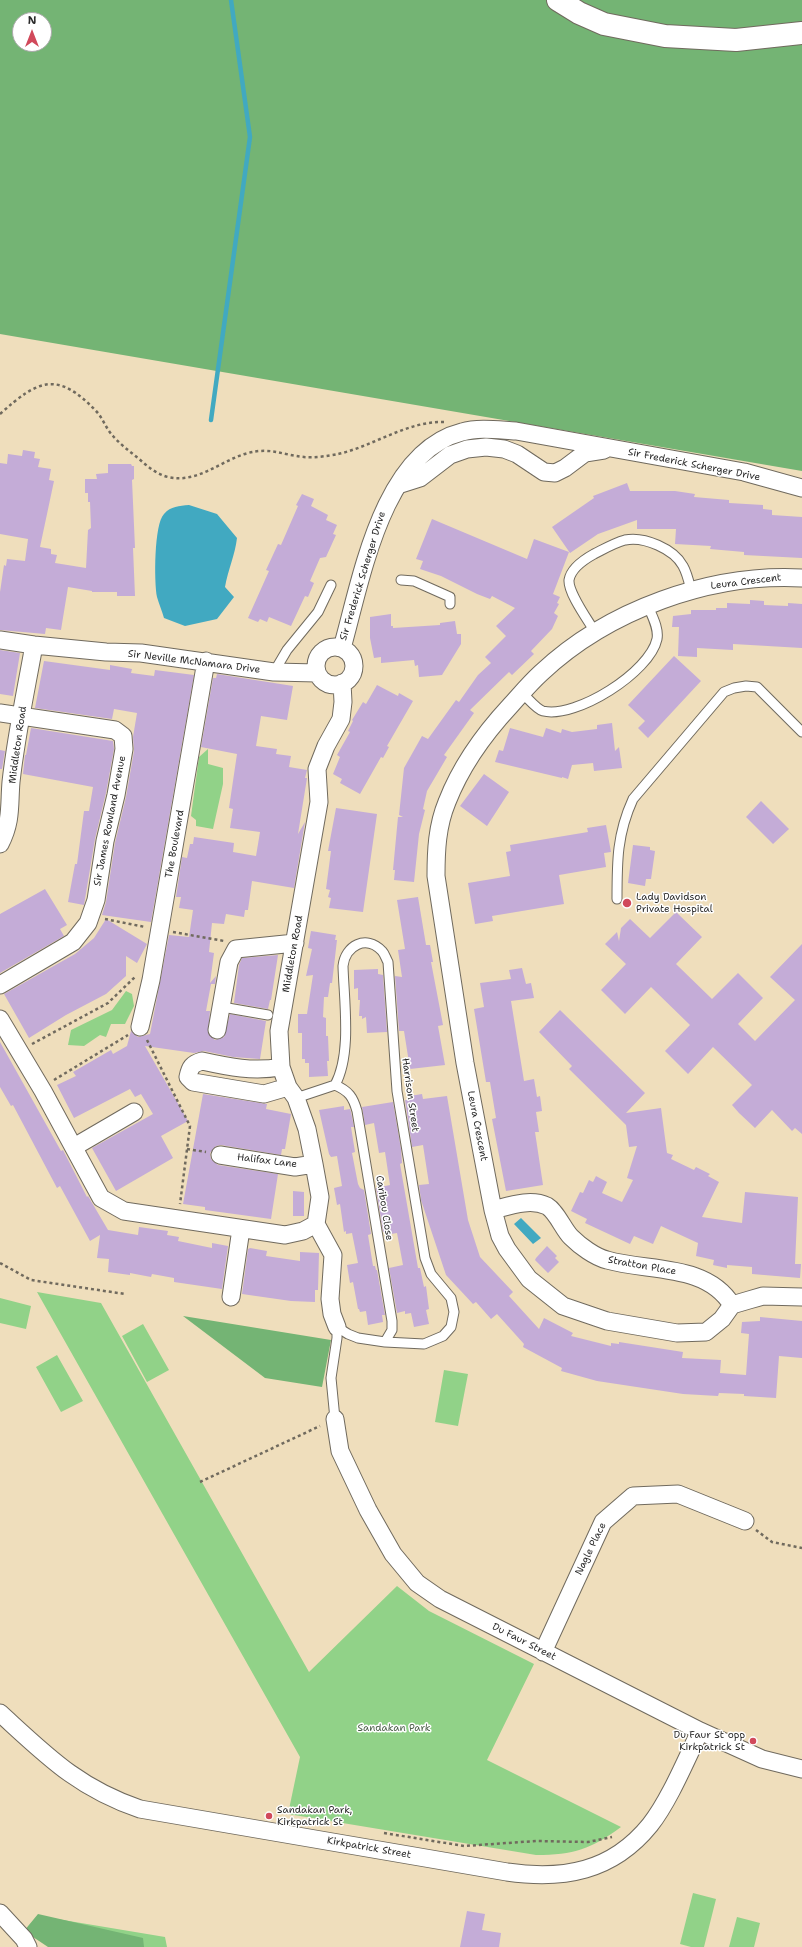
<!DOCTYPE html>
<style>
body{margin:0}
#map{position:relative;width:802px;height:1947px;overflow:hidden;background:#efdebc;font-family:"Shantell Sans",sans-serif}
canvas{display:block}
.north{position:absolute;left:12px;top:12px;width:40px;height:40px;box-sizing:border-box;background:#fff;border:1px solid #aaa;border-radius:50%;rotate:0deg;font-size:11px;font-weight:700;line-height:16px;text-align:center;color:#2b2b2b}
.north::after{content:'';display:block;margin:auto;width:14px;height:18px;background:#d1495b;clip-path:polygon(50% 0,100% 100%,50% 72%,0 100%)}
</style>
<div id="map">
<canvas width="802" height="1947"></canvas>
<div class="north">N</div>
</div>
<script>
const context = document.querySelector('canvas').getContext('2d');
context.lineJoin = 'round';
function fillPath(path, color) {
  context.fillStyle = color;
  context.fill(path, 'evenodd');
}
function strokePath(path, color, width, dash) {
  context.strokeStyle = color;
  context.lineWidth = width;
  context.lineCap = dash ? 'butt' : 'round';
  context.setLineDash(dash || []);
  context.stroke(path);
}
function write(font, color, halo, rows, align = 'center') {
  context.font = font + ' "Shantell Sans",sans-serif';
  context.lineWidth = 3;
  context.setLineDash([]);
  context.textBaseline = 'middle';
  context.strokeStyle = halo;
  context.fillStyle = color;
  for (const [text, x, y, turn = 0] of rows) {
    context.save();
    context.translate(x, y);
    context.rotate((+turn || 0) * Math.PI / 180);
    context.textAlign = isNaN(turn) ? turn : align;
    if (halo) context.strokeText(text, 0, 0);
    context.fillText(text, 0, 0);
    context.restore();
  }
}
fillPath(new Path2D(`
 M208,749v15l15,4v16l-10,45 -17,-3v-6l-5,-4 8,-59z
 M126,991l6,3 2,12 -9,18h-14l-5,13 -6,-2 -16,11 -16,-1 3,-15 41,-20z
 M37,1292l64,11 208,369 88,-86 32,25 105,53 -47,96 134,67c-30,22 -47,28 -85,28l-248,-41 12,-57z
 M0,1298l31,8 -5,23 -26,-6z
 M143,1324l26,46 -22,12 -25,-46z
 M57,1355l26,46 -22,11 -25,-45z
 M444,1370l24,4 -10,52 -23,-4z
 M693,1893l23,6 -12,48h-13l-11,-3z
 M737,1917l23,6 -6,24h-25z
 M51,1918l114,19 2,10h-107z`), '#91d288');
fillPath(new Path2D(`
 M0,0h802v471l-802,-137zM20,20h24v24h-24z
 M183,1316l148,24 -9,47 -57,-9z
 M38,1914l105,24 1,9h-96l-24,-16z`), '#74b474');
fillPath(new Path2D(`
 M189,505l28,9 20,24c-2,17 -9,32 -12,49l9,10 -17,22 -32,7 -21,-8c-2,-7 -5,-14 -7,-21 -3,-15 -3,-73 7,-83 7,-8 15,-8 25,-9z
 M521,1218l20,20 -8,6 -19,-20z`), '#41a9c1');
strokePath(new Path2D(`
 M211,420l39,-283 -19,-137`), '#41a9c1', 4.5);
fillPath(new Path2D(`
 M23,450l12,2 -1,6 6,1 -2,8 13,2 -2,11 5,1 -14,66 11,2v5l6,1 -2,8 31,5 2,-38 3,-2 -1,-26h-2v-9h-3v-14h12l-1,-5 12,-1v-9h23l1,2h2v13l-2,1 3,68h-2l2,48h-18v-4h-25v-1l-24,-4 -7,43 -15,-2 -1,6 -45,-4v-38l4,-27 2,1 1,-7 18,2 3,-22 -28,-5v-71l7,1 1,-10 14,2z
 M627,483l3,8h45l20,3 -1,3 35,3v3l34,2v4l9,1v5l30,2v41l-58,-3v-3l-34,-3 1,-3 -36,-2 1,-15h-39v-9l-39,14 -28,19 -18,-26 42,-29 -1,-2z
 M302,494l12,5 -3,7 17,9 -2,5 11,5 -4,9 3,1 -10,22 -6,1 -10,23 4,2 -6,14 -3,-1 -14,30 -22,-9 -2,5 -7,-3 -2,3 -10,-4 21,-47 -3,-1 12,-26 3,1 17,-39 -2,-1z
 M432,519l95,40 7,-20 35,13 -16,42 7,3 -3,6 2,1 -5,9 4,3 -6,13 -21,22 3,3 -22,21 -3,-3 -39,38 4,3 -30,42 3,2 -20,34 -4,18 2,1 -6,24 -5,48 -20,-2 1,-10h-2l5,-53h5l-4,-2 5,-47 18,-32 6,3 28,-39 3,2 19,-27 13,-12 -6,-6 21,-21 -10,-10 19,-18 -23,-12 -2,3 -13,-5 -36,-18 -21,-7 3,-8 -7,-2z
 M750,600l14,1v4l24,1v-3l14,1v44l-69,-4v6l-36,-2v9l-19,-1 1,-29h-7l1,-11 18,-2v-4h25v-2h11v-5l23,1z
 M391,614v12h2v2l47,-3v-2l15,-2 2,13h4v10l-19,31 -23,2 -1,-12 -3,1 -1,-6 -33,3v-6l-7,1 -4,-20v-21z
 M0,650l20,3 -7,43 -13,-2z
 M674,656l27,25 -53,57 -10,-10 7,-7 -17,-16z
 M44,661l66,9v-5l22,4 -1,4 23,3 1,-6 39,5 -43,247 -49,-7 4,-13 9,-59 11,-46 8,-46 -1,-14 4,-24 -23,-4 -2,10 -77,-11z
 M217,674l76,12 -6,34 -26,-4 -5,30 21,3 -1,5 15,2 -2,11 18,3 -2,8h2l-9,56 7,-12 -11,66 -42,-7 -4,29h-3l-1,7 -18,-3 -2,10 -12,-1 -3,29 5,1 -4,30 6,-7 -1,8h-4l-5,27h4l-2,22 7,7 9,-3 6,-23 36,7 -6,38 -27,-2 -29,-6 -10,2 -49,-7 43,75 -27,15 12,22 -57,33 -24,-43 61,-34 -12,-20 -6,3 -5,-8 -56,29 -17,-33 19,-9 -3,-4 38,-22 2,4 14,-8 4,-15 7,6 12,-3 19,-99 20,2 4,-27 -14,-2 2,-11h-5l6,-40 5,1 3,-14h3l1,-7 40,6 -1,9 23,4 4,-24 -30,-4 3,-19 -4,-1 8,-54 -36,-7 12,-69h3z
 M377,685l21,11 1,-3 14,8 -26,45 2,1 -6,11 -2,-1 -21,37 -20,-11 2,-4 -9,-5 7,-17 -3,-2 13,-23 -2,-1 5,-10 -1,-1 11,-18 3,2z
 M612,723l3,28 4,-4 3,21 -28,3 -1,-8 -21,2 -4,14 -6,-2v1l-67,-16 4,-12 4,1 7,-23 33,9 3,-9 15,5 1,-4 10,3 25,-3v-4z
 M31,728l82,13 1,8 -8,44 -11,46 -11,66 -16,-3 7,-38h2l7,-53h5l4,-24 -70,-13 2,-19h1z
 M0,750l5,1 -3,18h-2z
 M484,774l25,18 -22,34 -27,-20z
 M761,801l28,28 -16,15 -27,-27z
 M336,808l41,6 -14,98 -34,-4 2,-10 -3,-1 2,-7 -4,-1 5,-38h-3z
 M606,825l5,27 -7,1 2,14 -47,8 5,29 -72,12 1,5 -18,3 -7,-41 42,-7 -4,-24 5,-1 -1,-6 78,-13 -1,-4z
 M633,845l17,2v3l5,1 -4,28h-5l-1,7 -17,-3z
 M45,889l22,36 -7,4 4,7 -64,37v-59z
 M418,897l8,48h4l3,17h-2l12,63 -5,1 7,39 -35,4 -6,-38h-5l-4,-55 7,1 -4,-27 7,-1 -8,-49z
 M676,912l26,25 -26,27 36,35 26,-26 25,25 -25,26 17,17 40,-41 -25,-23 32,-33v190l-7,-6 -3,3 -20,-21 -17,18 -16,-15 -7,-8 20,-20 -39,-38 -25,27 -23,-23 25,-26 -39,-38 -26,27 -24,-24 25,-26 -21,-20 12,-12 2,9 2,-13 9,-9 20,19z
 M106,919l41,25 -10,19 -11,-7v20l-20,18 -40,21 -37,23 -25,-44 71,-40 19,-16z
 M311,931l25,4 -1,5h2l-5,43h-2l-2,14h-4l-1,20 3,1v18h2l1,25h-2l1,15 -19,1v-14h-4v-4h-3v-26h-4v-19h9l6,-39 -7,1 6,-27 -4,-1z
 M278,955l-7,45h-1l-2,9 -34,-6 5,-38 3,-7z
 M522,968l4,16 5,-1 3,15 -23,3 13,80 10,-2 3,18 3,-1 2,15 -6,1 3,20h-4l8,53 -37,6 -14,-72 4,-1 -6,-36h-4l-12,-73 10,-2 -4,-24 31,-4 -2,-9z
 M378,969v5l5,1 4,57 -20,1 -1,-16 -4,2v-3h-3l1,-16h-2v-12l-4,1v-19z
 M560,1010l85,83 -19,20 35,-5 6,45 6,2 -2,4 23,11 2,-3 14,7 -2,2 11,6 -17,35 40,6 3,-31 53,5 -3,67h6l-1,14 -48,-4v-7l-25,-2v3l-14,-3 1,-5 -18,-4 2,-13 -37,-17 -8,18 -19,-8 -4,8 -45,-21 2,-4 -16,-8 9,-19 3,1 6,-13 4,2 3,-6 11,6 -5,11 20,9 11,-22 -6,-2 10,-32 -8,1 -3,-22 -57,-56 3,-3 -33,-34z
 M0,1042l61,109 2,-1 24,47 1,-1 20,34 30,5 1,-8 29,4 -1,4 12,2 -1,4 34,7v-5l16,3 -6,43 -48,-7v-4l-22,-4 -1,3 -21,-4v2l-22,-3 1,-13 -12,-1 3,-23 -10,6 -30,-55 -3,2 -44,-83 -2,1 -11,-19z
 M203,1094l64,10 -1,5 25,5 -6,35h-3l-1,6 -60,-10 -5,1 -6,7 1,6 7,6 60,9 -7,45 -66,-9v-3l-22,-3z
 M422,1094l1,5 24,-3 21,124 12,37 33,35 -4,4 30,33 5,-11 29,15 -2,3 40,10v-3l8,1v-2l64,10 -1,6 39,2 -1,13 26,2 3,-41 -8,-1 1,-11 18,-1v-4l42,4v37l-23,-2 -3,42 -32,-2v-2l-25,-1 -1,3 -35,-2 -86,-13 -36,-10 1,-3 -39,-21 1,-3 -27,-30 -6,5 -15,-17 -3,2 -27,-29 -25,-75 -2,-15 10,-1 -6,-39 -11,2 -7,-47 5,-1v-3z
 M393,1102l8,47 1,14 -2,1 18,104h2l4,19 2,-1 3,23 -3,1 3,14 -15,3 -3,-14 -6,1v-3l-8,2 -8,-45 14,-3 -6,-32 -6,1v-3l-8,1 -7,-44 14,-3 -5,-33 -6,1 -5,-30 -9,2 -3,-18z
 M344,1106v4l6,-1 1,3 3,15h-3l4,25 -3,1 6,31 2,4 4,2 7,44 -3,1 5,31h2l1,4h1l8,45h-3l1,7 -15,3 -2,-14 -6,1 -1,-3h-1l-5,-27 -3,1 -3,-18 11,-2 -6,-30 -6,1v-3l-2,1 -4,-28 -3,1 -3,-17 8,-2 -5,-30 -6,1 -2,-3 -10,-44z
 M293,1191l11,1v24h-11z
 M547,1246l10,10 -2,2 4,4 -11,11 -13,-13 1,-2z
 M250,1248l17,3 -1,5 34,5v-9l19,1 -1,37h-3v12l-24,-1 -49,-7 6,-45z
 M467,1911l18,3 -3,16 19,3 -2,14h-39z`), '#c4acd7');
const lane = new Path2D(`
 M401,580l13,1 36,16v7
 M595,632c-7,-12 -27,-39 -26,-52 2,-12 16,-21 25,-26 10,-5 20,-11 31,-14 19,-4 49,9 58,26 4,7 6,16 8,24
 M274,672l13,-22 31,-38 13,-27
 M522,693c6,5 14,16 21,18 33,8 107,-39 114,-72 2,-11 -5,-23 -9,-33
 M617,899c0,-38 0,-65 16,-100l91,-107 10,-4 12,-2 11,1 45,45
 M222,1007l46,8
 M335,1085c14,6 18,12 22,26l35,210v9l-7,12
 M296,1098l39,-13c17,-31 9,-84 8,-119 2,-20 23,-32 39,-15 3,3 4,8 6,11l9,129 28,167 6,16 20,24 3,14 -3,15 -8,9 -19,8 -39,-2 -27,-4 -10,-4 -11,-7
 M335,1419l-4,-41 6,-40v-11`);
const street = new Path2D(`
 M398,485l22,-7 30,-23 17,-6 19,-2 18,2 13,5 27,18 11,1 10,-5 20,-15 19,-3
 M802,578c-92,-5 -194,32 -261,95 -11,10 -21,22 -31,33 -26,28 -49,60 -63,96 -10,24 -11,49 -11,74l29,187 28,147 7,26 7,13 22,30 34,27 44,15 70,12 29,-1 16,-13 10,-14 17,-5 14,-4 39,1
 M0,640l34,5 72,7 35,1 133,19 43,1
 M316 666a19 19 0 1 1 38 0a19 19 0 1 1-38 0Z
 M342,648c19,-67 40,-196 120,-216 17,-5 36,-2 54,-1l228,41 58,16
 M0,713l115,17 8,6 1,13 -8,46 -11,46 -9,59 -8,23 -15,19 -73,43
 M0,844c12,-23 9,-39 11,-62 5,-46 15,-92 23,-137
 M0,1019l43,72 58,107 23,13 161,24 18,-4 13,-7 4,-27 -6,-33 -7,-35 -11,-31 -8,-11 -7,-20 -2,-36 40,-229 -2,-33 9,-23 15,-27 2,-17 -1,-19
 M140,1027l11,-47 55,-319
 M217,1030l12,-68 7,-13 59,-6
 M281,1067c-28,5 -52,0 -79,-6 -10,3 -12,6 -14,16l5,5 71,12 24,-7
 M74,1147l60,-35
 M220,1155l75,12 19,-3
 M493,1210c16,-4 37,-12 54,-4 10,6 16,23 24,31 9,9 24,20 36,23 41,12 99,3 125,45
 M316,1224l17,31 -3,44 2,15 5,13
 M231,1297l10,-68
 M335,1419l5,32 28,59 25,44 24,29 23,16 260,132 62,28 40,10
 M543,1652l60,-130 30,-26 45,-2 67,27
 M0,1713c47,43 78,75 140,96l367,63c56,8 105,0 143,-47 19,-24 36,-65 50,-94
 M0,1913l24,26 4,8`);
const secondary = new Path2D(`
 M558,0l21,13 25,11 61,12 71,4 66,-7`);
strokePath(lane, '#706a5e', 11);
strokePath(street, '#706a5e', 19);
strokePath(secondary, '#706a5e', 24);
strokePath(new Path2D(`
 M0,414c38,-34 57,-44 96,-3 7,7 10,18 17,25 7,8 16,15 25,22 9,8 18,16 30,19 30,7 53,-17 80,-24 23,-6 34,2 56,4 10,1 24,-1 34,-3 36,-8 69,-33 106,-32
 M105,919l40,8
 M173,932l51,9
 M147,1040l43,86 -10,78
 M32,1044l76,-41 28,-27
 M54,1080l74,-45
 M187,1149l19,3
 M0,1263l31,17 94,14
 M200,1482l120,-56
 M756,1530l16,12 30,6
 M384,1833l80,13 72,-5 52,1 24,-5`), '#706a5e', 2.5, [3, 3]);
strokePath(lane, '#fff', 9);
strokePath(street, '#fff', 17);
strokePath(secondary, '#fff', 22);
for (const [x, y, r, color] of [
 [627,903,5,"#d1495b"],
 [753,1741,4,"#d1495b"],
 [269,1816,4,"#d1495b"]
]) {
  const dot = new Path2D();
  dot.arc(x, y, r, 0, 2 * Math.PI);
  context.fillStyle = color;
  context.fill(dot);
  strokePath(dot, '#fff', 1.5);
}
write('10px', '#2b2b2b', '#fff', [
 ["Sir Frederick Scherger Drive",694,465,11],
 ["Sir Frederick Scherger Drive",363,576,-73],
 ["Leura Crescent",746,582,-7],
 ["Sir Neville McNamara Drive",194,662,7],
 ["Middleton Road",18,745,-82],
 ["Sir James Rowland Avenue",110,821,-79],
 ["The Boulevard",175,844,-80],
 ["Middleton Road",293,954,-80],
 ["Harrison Street",410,1095,82],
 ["Leura Crescent",477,1126,79],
 ["Halifax Lane",267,1161,7],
 ["Caribou Close",384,1208,81],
 ["Stratton Place",642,1266,10],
 ["Nagle Place",591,1549,-64],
 ["Du Faur Street",524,1642,27],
 ["Kirkpatrick Street",369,1848,10]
]);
write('10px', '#2b2b2b', '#fff', [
 ["Lady Davidson",636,897],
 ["Private Hospital",636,909],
 ["Du Faur St opp",745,1735,"right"],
 ["Kirkpatrick St",745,1747,"right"],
 ["Sandakan Park,",277,1810],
 ["Kirkpatrick St",277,1822]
], 'left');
write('10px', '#4a5d47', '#fff', [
 ["Sandakan Park",394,1728]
]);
</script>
